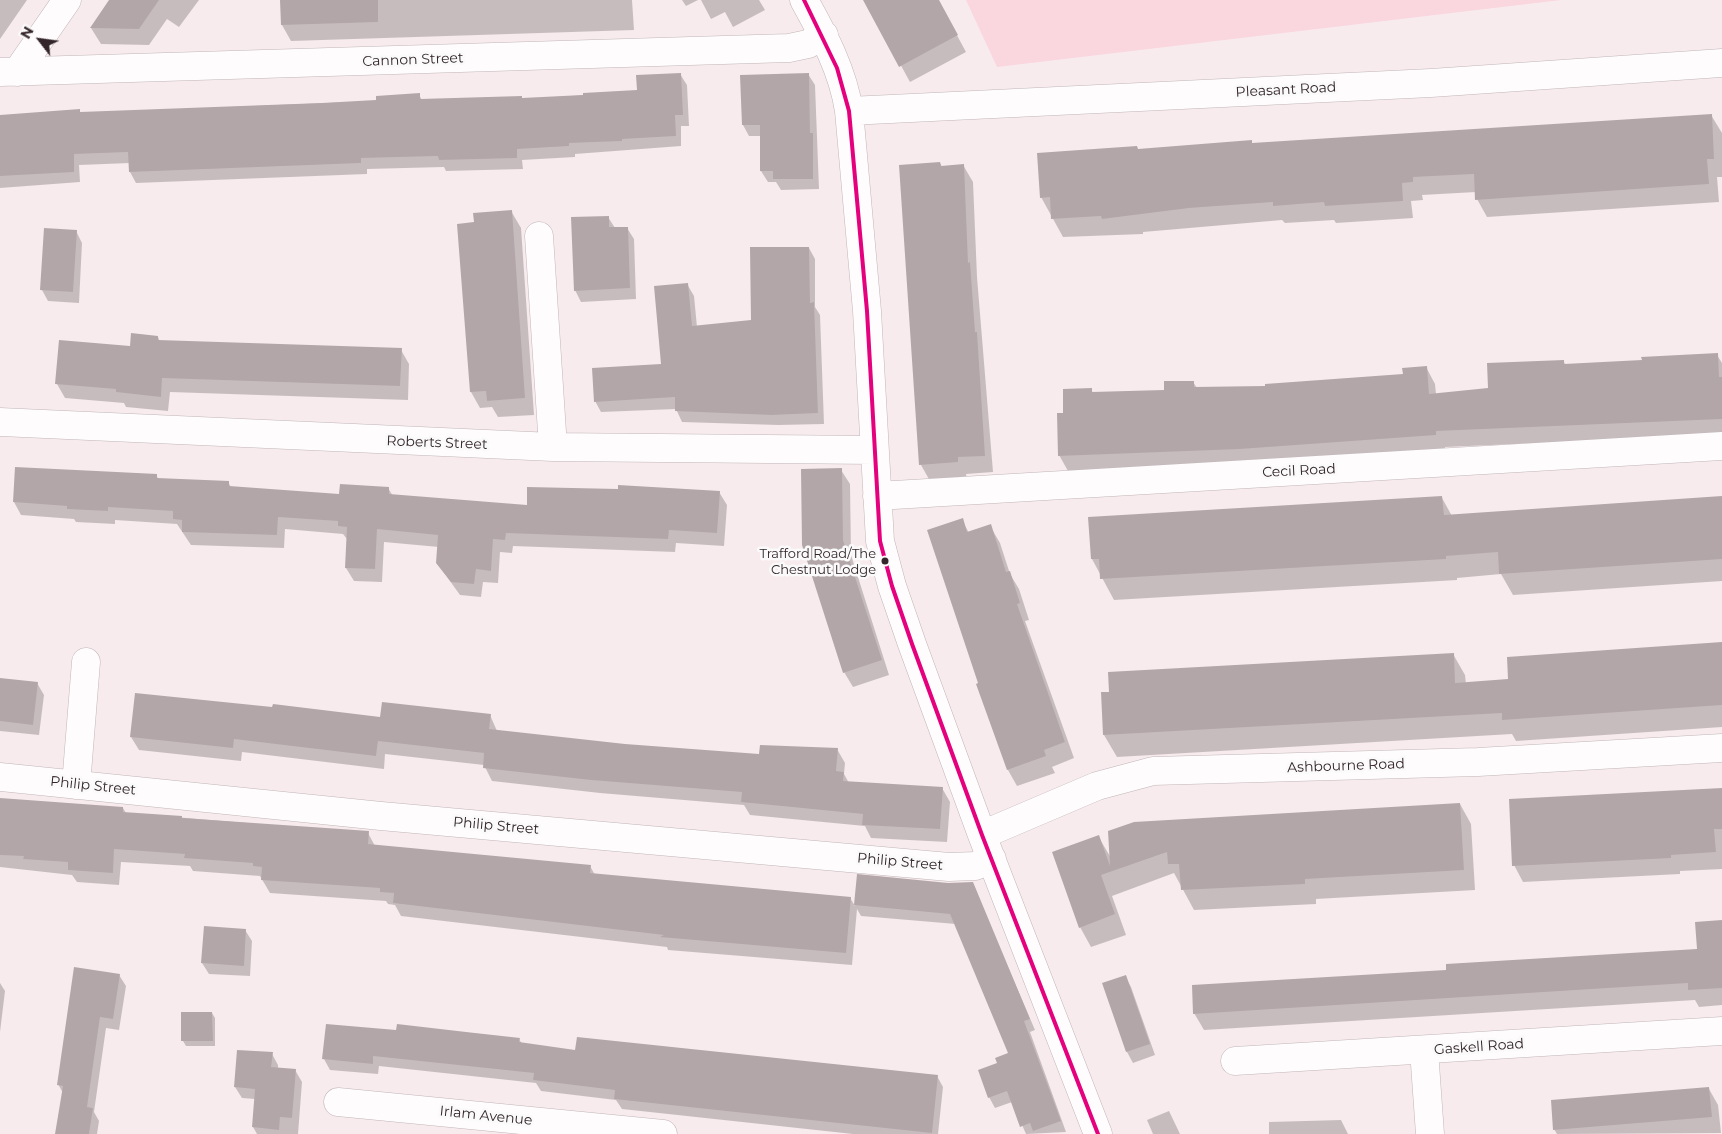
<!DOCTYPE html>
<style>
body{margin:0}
#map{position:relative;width:1722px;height:1134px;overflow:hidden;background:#f8ebee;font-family:Montserrat,sans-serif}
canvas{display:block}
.north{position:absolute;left:15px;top:15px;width:50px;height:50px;-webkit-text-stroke:4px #fafafa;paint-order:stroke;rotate:300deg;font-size:14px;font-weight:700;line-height:20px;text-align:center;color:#332529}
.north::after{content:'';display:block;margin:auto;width:18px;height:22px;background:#332529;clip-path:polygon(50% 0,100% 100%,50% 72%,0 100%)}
</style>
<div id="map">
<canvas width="1722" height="1134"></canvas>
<div class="north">N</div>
</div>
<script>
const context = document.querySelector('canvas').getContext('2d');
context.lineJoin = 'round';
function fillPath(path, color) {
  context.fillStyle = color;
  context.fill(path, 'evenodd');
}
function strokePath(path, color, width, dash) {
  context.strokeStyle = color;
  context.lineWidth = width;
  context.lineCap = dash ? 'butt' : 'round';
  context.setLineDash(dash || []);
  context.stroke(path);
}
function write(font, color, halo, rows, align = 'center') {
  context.font = font + ' Montserrat,sans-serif';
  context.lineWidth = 5;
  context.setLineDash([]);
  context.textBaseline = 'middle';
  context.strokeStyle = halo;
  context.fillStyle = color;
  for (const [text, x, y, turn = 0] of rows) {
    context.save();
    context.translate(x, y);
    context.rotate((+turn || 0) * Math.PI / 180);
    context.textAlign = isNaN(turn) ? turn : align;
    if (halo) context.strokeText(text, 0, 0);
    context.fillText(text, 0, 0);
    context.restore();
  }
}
fillPath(new Path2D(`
 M966,0h595l-564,67z`), '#fad6df');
fillPath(new Path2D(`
 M0,0h27l-27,39z
 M111,0h88l-20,27 -12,-8 -18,26 -48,-1 -10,-16z
 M281,0h351l2,30 -343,11 -9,-16z
 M682,0h16l-12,6z
 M701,0h58l6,10 -32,17 -8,-15 -14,7z
 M865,0h73l28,52 -56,30z
 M680,74l7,11 2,41h-8v20l-106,8v3l-53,3 1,9 -77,2 -2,-4 -77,2v5l-231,9 -6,-11v-9l-51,2 1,17 -80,6v-72l79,-6 2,3 296,-12 42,-6 3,5 99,-3 2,2 115,-7z
 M808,74l7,11 4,104 -38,1 -5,-8h-8l-7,-11v-35h-12l-6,-11z
 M1711,115l11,18v44h-5l2,25 -232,15 -10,-18 -1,-7 -54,3 1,5 -12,1 2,17 -77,5 -2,-3 -49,3 -3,-3 -139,12v2l-80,3 -22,-40 97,-47 113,-9 2,3z
 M940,163l2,4 21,-2 10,17 4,95 16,195 -27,2 1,5 -37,2 -9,-16z
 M511,211l10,17 13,187 -36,2 -6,-10 -12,1 -9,-16 4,-168z
 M608,217l7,11h12l7,11 2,60 -55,3 -6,-12z
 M76,231l6,12 -3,60 -31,-2 -6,-11z
 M809,248l6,11v48l5,8 4,109 -46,1 -96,-3 -6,-13 -75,3 -6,-11 68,-36 24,-81 7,12 3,31 55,-5z
 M158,337l2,5 241,8 8,14 -1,36 -238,-8 -2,19 -42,-4 -2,-4 -59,-5 -8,-14z
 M1717,355l5,8v72l-277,12v4l-377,20 -9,-16 5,-41 27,-25 2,4 73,-2 27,-9 4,6 69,-1 138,-12 22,-8 9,17 1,10 54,-5 73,-28 3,4 77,-3z
 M841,470l9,14 1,71 38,120 -36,12 -9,-15z
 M156,475l3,5 69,2 3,5 109,8 48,-7 5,8 135,11 191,-15 8,13 -3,41 -48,-3 -1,9 -162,-6 -1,7 -12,-1 -2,31 -15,-1 -2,15 -21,-2 -23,-32 2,-16 -55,-5 -2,40 -28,-1 -8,-13 1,-29 -4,-5 -58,-5 -1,19 -93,-3 -14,-21 -62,-4v4l-39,-2 -2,-3 -53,-4 -7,-13z
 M1722,497v84l-209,14 -12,-21 -44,4v2l-343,20 -22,-41 350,-61 10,18z
 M962,520l7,13 21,-7 10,17 10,31 9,15 10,31 -4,1 49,137 -22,9 3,6 -38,13 -9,-16 -31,-85 2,-1z
 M1722,643v84l-206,14 -4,-7 -395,23 -13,-22 -2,-41 351,-40 12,21 1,9 43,-4z
 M0,679l37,4 7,12 -5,40 -39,-4z
 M490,715l7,16 128,15 136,9 76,-6 8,14 -1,11 5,9 93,5 8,14 -3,40 -76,-4 -6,-12 -115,-11 -6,-10 -144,-12 -108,-12 -8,-16 -99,-11 -1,15 -142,-17 -1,9 -102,-11 -8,-13 251,-19z
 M1722,789v80l-42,2v3l-157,8 -9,-17z
 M0,800l123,8 3,5 242,20 7,13 215,20 5,9 255,23 5,8 3,-30 90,8 24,-1 63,147 -5,2 36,100 -40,2 -14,-32 -17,6 -6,-11 9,-33 11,-10 -53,-130 -95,-8 -4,-7 -5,56 -184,-15 -1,-3 -266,-31 -6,-11 -7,-1 -2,-3 -116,-8 -10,-17 -67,-5 -3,-5 -69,-4 -2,23 -42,-3 -5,-7 -72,-8z
 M1460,804l11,20 4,66 -159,9v5l-122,6 -20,-37 -62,23 14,39 -35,12 -11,-20 18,-91 13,22z
 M1722,922v83l-23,2 -4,-7 -491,30 -10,-17 253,-42 251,-21z
 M245,930l7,11 -2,35 -41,-2 -7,-11z
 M119,975l7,11 -7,44 -13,-2 -12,84 5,9 -2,13h-40l6,-41 -5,-9z
 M1125,976l6,11 24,68 -22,8 -6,-11 -24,-68z
 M0,983l5,8 -5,41z
 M212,1013l3,5v28h-29l-3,-5z
 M519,1039l3,5 54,8 361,24 6,11 -5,47h-85l-231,-25 -6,-9 -75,-9 -5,-8 -157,-17 -1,8 -48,-4 -6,-11z
 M272,1054l6,11v4l17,1 7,12 -4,52h-41l-4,-7 2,-28 -13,-1 -7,-11z
 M1709,1089l9,16 3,28 -164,1 -3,-5z
 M1169,1111l11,23h-27l-6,-14z
 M1341,1120l7,14h-79v-12z`), '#0003');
fillPath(new Path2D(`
 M109,0h50l-20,29 -49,-1z
 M280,0h98v22l-97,3z
 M863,0h76l19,35 -59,32z
 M681,73l2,42h-8l1,21 -54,3v2l-53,2v3l-52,3v9l-78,2 -1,-4 -77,2v5l-232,9 -1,-20 -54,2v18l-74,4v-61l80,-6v3l242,-9 54,-3v-4l44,-3v6l102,-3v2l61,-3v-2l54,-3 -1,-15z
 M809,73l1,60h3v46h-40v-8h-13v-46h-18l-2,-50z
 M1712,114l2,45h-7l2,25 -234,16 -1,-26 -61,3v5l-11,1 1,18 -78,5 -1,-4 -51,4v-4l-84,6 -87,11 -1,-3 -50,3 -1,-22 -10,1 -3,-45 100,-7 1,3 114,-9v3z
 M940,162l1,4 23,-2 4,99 2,-1 5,70h2l8,124 -27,1v5l-39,3 -20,-300z
 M512,210l13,188 -38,3 -1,-10 -16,1 -13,-168 17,-2 -1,-9z
 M609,216v11h19l2,61 -56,3 -3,-74z
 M44,228l33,2 -4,62 -33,-2z
 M750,247h59l1,56 4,-1 4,111 -47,2 -96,-4v-14l-81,5 -2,-34 69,-4 -7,-78 34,-3 4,43 59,-6z
 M131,333l27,3v4l244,8 -2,38 -238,-8 -1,19 -45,-5v-3l-61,-5 4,-44 71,6z
 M1718,353l1,24h3v42l-286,12v4l-196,14 -182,7 -1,-43h6v-24l29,-1v4l72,-2v-9h30v6l71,-1v-2l138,-10 -1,-6 25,-2 2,28 59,-6 -1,-25 77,-3v4l78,-4 -1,-3z
 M15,467l142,7v4l72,3v5l110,8 1,-10 49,3v7l138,11v-18l91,2v-4l102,6 -3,42 -48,-3 -1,9 -162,-6 -1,7 -12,-1 -2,32 -15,-2 -2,15 -23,-2 -15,-19 2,-28 -61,-6 -2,40 -30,-1 2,-41 -9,-1v-5l-60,-4 -1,18 -95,-3v-12l-9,-1v-8l-65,-4v4l-41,-2v-3l-54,-4z
 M842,468l1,72 39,120 -39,13 -41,-128 -1,-76z
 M1442,496l2,19 278,-19v63l-223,15 -1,-22 -52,4v3l-346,20 -1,-20h-8l-3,-42z
 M963,518l4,14 24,-8 15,48 4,-1 10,32 -3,1 48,138 -21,8 2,6 -39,14 -31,-86 2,-1 -51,-153z
 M1722,642v63l-220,15v-7l-399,22 -2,-43h8l-1,-20 346,-19 1,30 53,-4 -1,-22z
 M0,678l38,4 -5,43 -33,-4z
 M135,693l137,14 1,-3 107,13 2,-15 109,12 -2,15 136,15 134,10 1,-9 78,3 -2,23 8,1 -1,9 100,6 -3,42 -78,-4 1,-11 -122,-12 1,-10 -151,-12 -108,-12 1,-15 -106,-12 -2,15 -142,-17 -1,9 -103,-11z
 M1722,788v41h-8l2,23 -45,3v3l-159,8 -3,-67z
 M0,798l123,9v5l59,4v2l187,13 -1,13 223,21 -1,8 261,24 -5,56 -186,-16 4,-2 -271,-32 1,-10 -14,-1v-4l-119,-8 1,-13 -9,-1v-3l-69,-5 1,-4 -71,-5 -1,24 -45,-3v-8l-45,-3 1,-3 -24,-1z
 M1460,803l4,67 -159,9v5l-124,6 -2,-26h-11l-1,-12 -66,23 14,39 -36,14 -27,-76 47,-17 11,31 -2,-35 26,-9z
 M857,874l91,9 25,-1 57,137 -6,2 37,100 -28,10 -3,-8 -10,4 -13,-36 -19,7 -10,-28 19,-7 -2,-5 13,-5 -58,-139 -96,-9z
 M1722,920v68l-34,2v-7l-495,31 -1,-29 254,-15v-6l251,-15 -2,-27z
 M204,926l42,3 -2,37 -43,-3z
 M74,967l46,7 -7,45 -13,-2 -13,90 6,1 -4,26h-34l8,-48 -6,-1z
 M1126,975l24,69 -24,8 -24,-69z
 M181,1012h31l1,29h-32z
 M326,1024l70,6 1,-6 69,8 54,6 -1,4 56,8 2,-13 361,38 -6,58 -318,-34 1,-9 -82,-10 1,-7 -161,-17v8l-51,-5z
 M237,1050l36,2 -2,15 25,2 -4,49 -12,-1 -1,13 -27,-3 3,-38 -21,-2z
 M1709,1087l3,30 -159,13 -2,-30z`), '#b3a6a9');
const minor = new Path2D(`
 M804,0c20,36 39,71 45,111l18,200 13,230 12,45 20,58 70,191 116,299
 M0,72l789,-24 19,-4 16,-9
 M17,72l50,-72
 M849,111l582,-28 291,-20
 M539,236l14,211
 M0,422l553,25 321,3
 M877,496l845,-50
 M0,777l381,39 568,51 26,-1 17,-7
 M76,785l10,-123
 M982,835l115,-49 56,-15 325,-9 244,-14
 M1424,1050l6,84
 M1235,1061l487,-30
 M338,1102l325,32`);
strokePath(minor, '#c0b5b8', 29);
strokePath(minor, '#fefcfc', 28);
strokePath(new Path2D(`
 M804,0l33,68 12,43 18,200 13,230 12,45 20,58 70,191 116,299`), '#e5007d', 4);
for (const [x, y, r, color] of [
 [885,561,4.5,"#332529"]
]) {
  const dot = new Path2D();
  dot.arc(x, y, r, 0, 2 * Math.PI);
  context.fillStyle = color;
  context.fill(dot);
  strokePath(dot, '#fafafa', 2);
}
write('13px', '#332529', '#fafafa', [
 ["Trafford Road/The",876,554],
 ["Chestnut Lodge",876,570]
], 'right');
write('14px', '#332529', '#fafafa', [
 ["Cannon Street",413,60,-2],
 ["Pleasant Road",1286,90,-3],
 ["Roberts Street",437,443,2],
 ["Cecil Road",1299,471,-3],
 ["Ashbourne Road",1346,766,-2],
 ["Philip Street",93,786,6],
 ["Philip Street",496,826,5],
 ["Philip Street",900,862,5],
 ["Gaskell Road",1479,1047,-4],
 ["Irlam Avenue",486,1116,6]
]);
</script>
